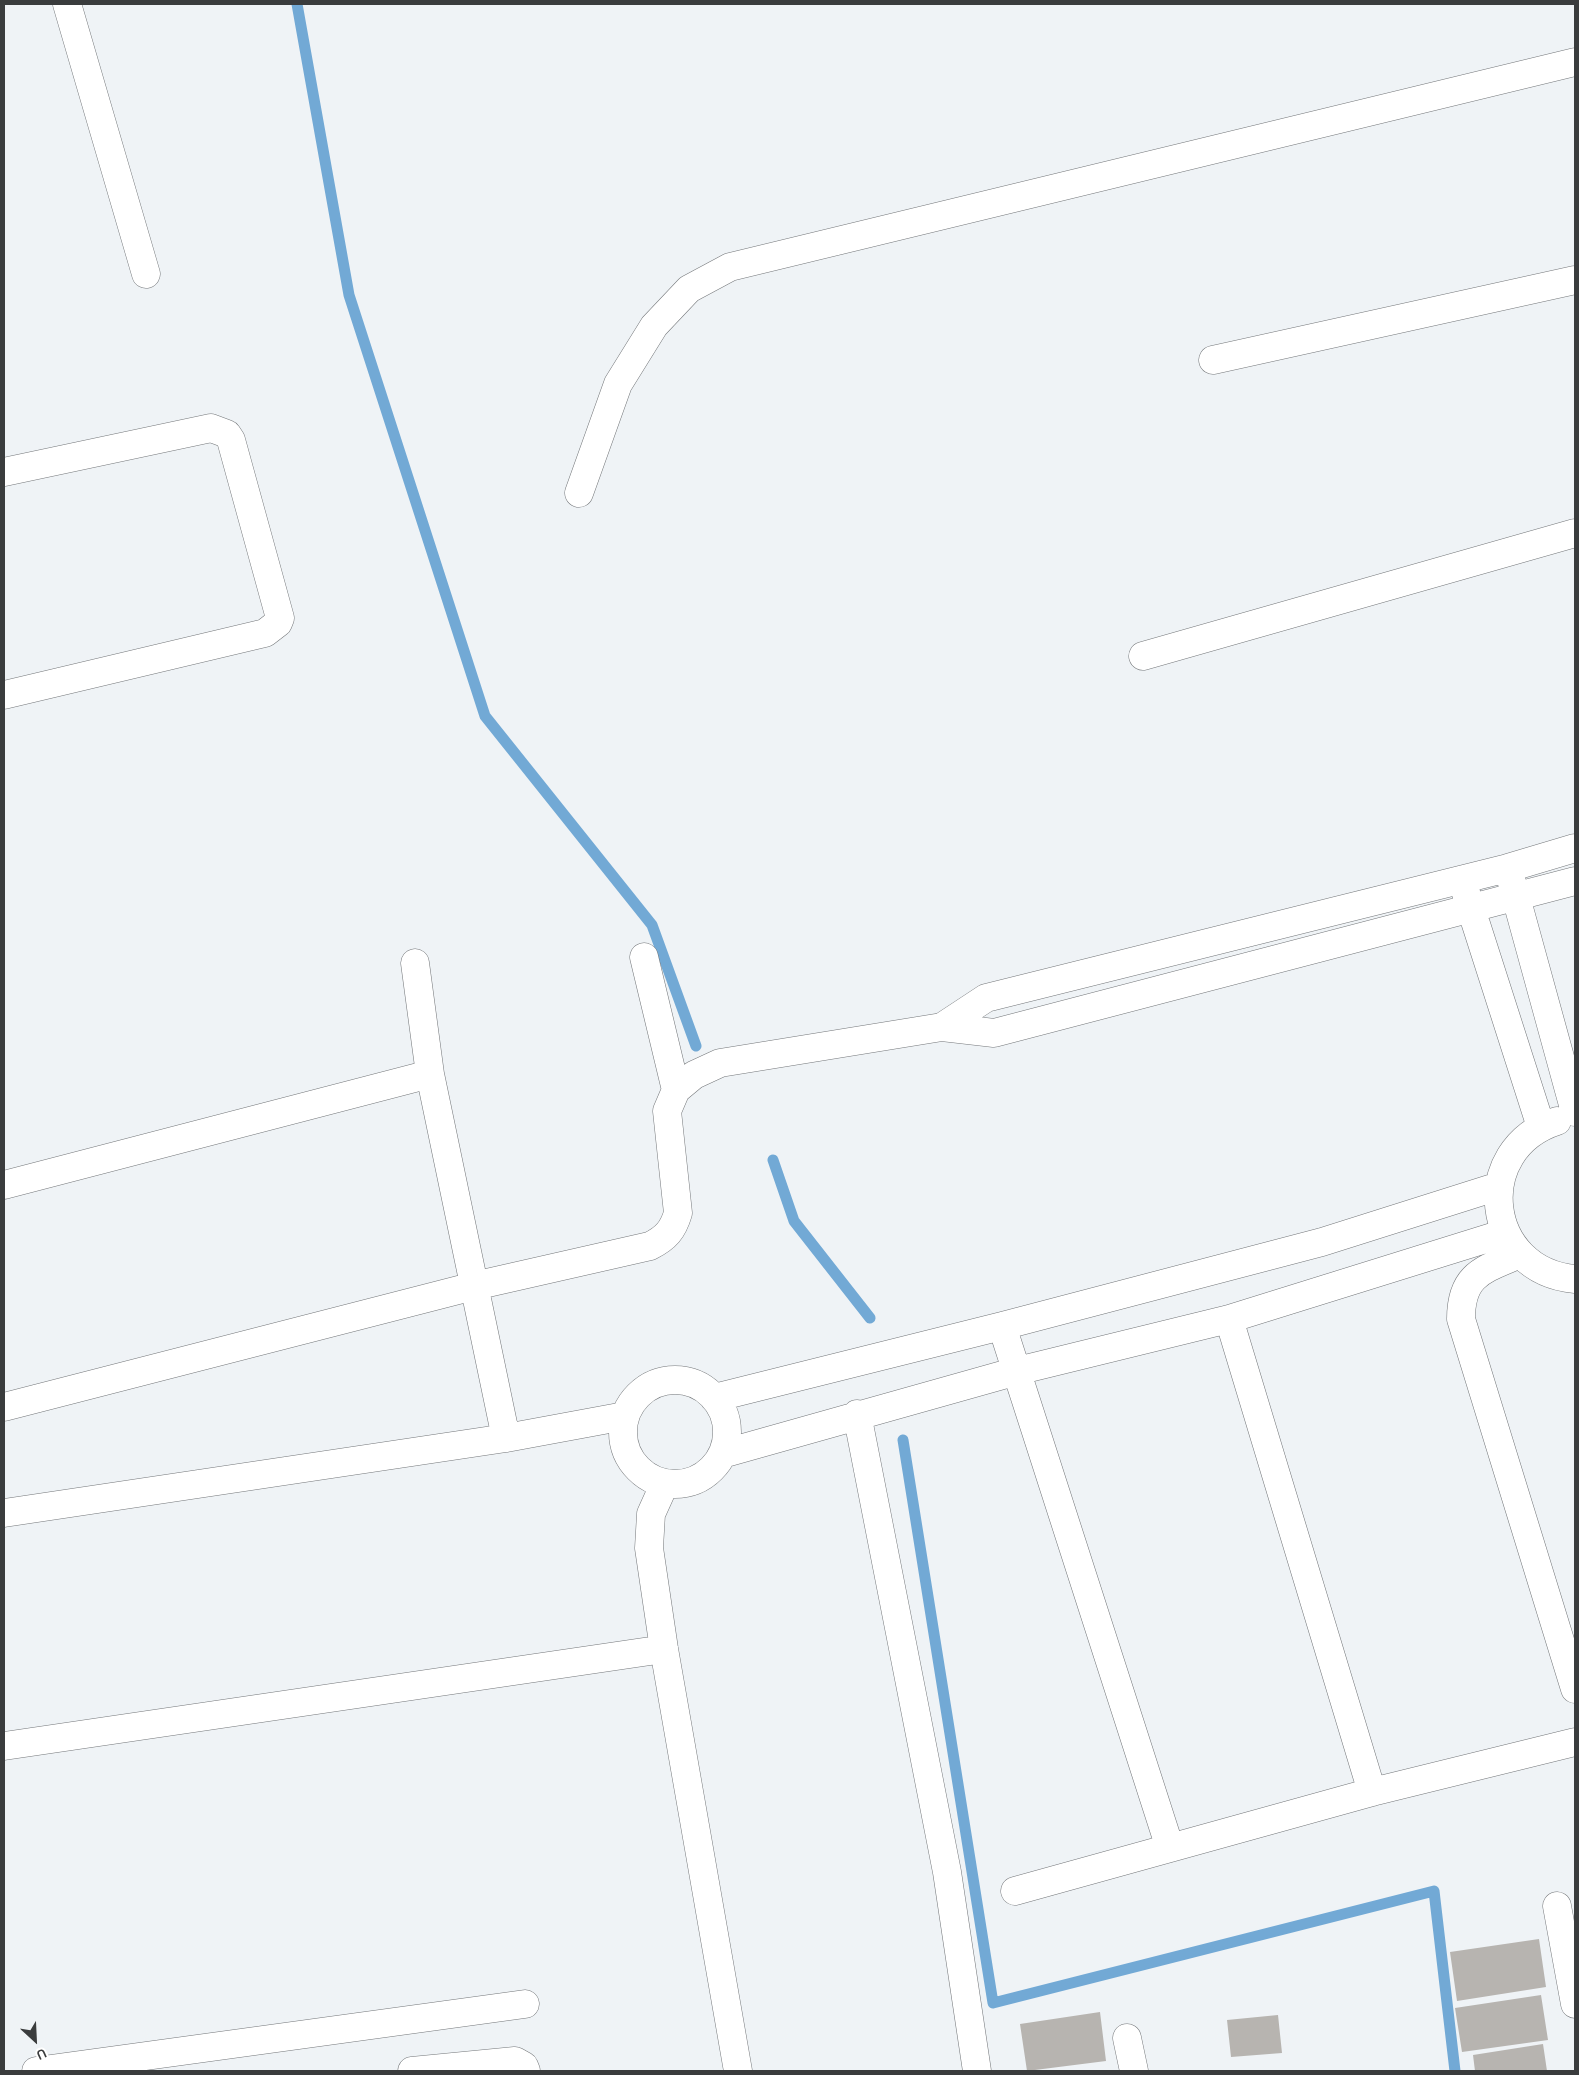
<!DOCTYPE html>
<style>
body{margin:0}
#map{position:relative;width:1579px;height:2075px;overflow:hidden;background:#eff3f6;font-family:Karla,sans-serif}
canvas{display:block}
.frame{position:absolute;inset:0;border:5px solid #3a3c3d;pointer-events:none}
.north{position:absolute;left:10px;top:2015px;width:50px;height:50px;-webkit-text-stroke:4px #fff;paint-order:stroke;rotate:155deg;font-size:14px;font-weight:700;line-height:20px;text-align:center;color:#3a3c3d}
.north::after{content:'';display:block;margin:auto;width:18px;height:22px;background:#3a3c3d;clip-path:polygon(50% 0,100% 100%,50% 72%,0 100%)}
</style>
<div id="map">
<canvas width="1579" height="2075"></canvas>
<div class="frame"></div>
<div class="north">U</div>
</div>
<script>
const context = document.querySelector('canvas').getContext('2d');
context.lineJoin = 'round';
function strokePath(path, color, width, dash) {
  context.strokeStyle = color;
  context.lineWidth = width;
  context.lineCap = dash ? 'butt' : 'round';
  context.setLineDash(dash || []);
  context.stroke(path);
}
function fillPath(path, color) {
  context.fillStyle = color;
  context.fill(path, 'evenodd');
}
strokePath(new Path2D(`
 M297,4l52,291 136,421 167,209 44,121
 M773,1160l21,61 76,97
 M903,1440l90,563 441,-112 21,180`), '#72a9d5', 11);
fillPath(new Path2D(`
 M1539,1939l7,48 -89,14 -7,-49z
 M1541,1995l7,45 -86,12 -7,-44z
 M1100,2012l6,49 -79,10 -7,-47z
 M1278,2015l4,38 -51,4 -4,-37z
 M1543,2044l4,27h-72l-2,-16z`), '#b7b4b0');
const minor = new Path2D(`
 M67,4l79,270
 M1213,360l362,-80
 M4,472l207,-44 16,6 4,6 49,178 -2,5 -13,10 -261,62
 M579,493l39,-109 36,-58 35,-37 41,-22 845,-205
 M1143,656l432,-123
 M1511,879l64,233
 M1466,893l75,234
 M644,957l32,133
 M415,963l15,111 76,364
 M942,1027l44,-29 522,-130 67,-20
 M1557,1121c-87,28 -73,150 18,158
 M4,1185l426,-111
 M1520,1254c-37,16 -59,20 -59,65l114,370
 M1229,1319l143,473
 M1002,1326l168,522
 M623 1432a52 52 0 1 1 104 0a52 52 0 1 1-104 0Z
 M714,1398l288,-72 320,-84 177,-56
 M4,1407l470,-121 176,-40c16,-8 23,-16 28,-33l-11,-102 9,-21 18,-15 26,-12 222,-36 52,6 581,-152
 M857,1414l90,458 30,199
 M722,1454l295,-83 212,-52 276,-86
 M665,1483l-14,31 -2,34 15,101 74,422
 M4,1513l502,-75 119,-22
 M4,1746l660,-97
 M1015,1891l357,-99 203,-50
 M1557,1906l18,98
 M1127,2038l7,33
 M36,2071l489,-67
 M412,2071l103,-10 9,5 2,5`);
strokePath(minor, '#74777a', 29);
strokePath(minor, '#fff', 28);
</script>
